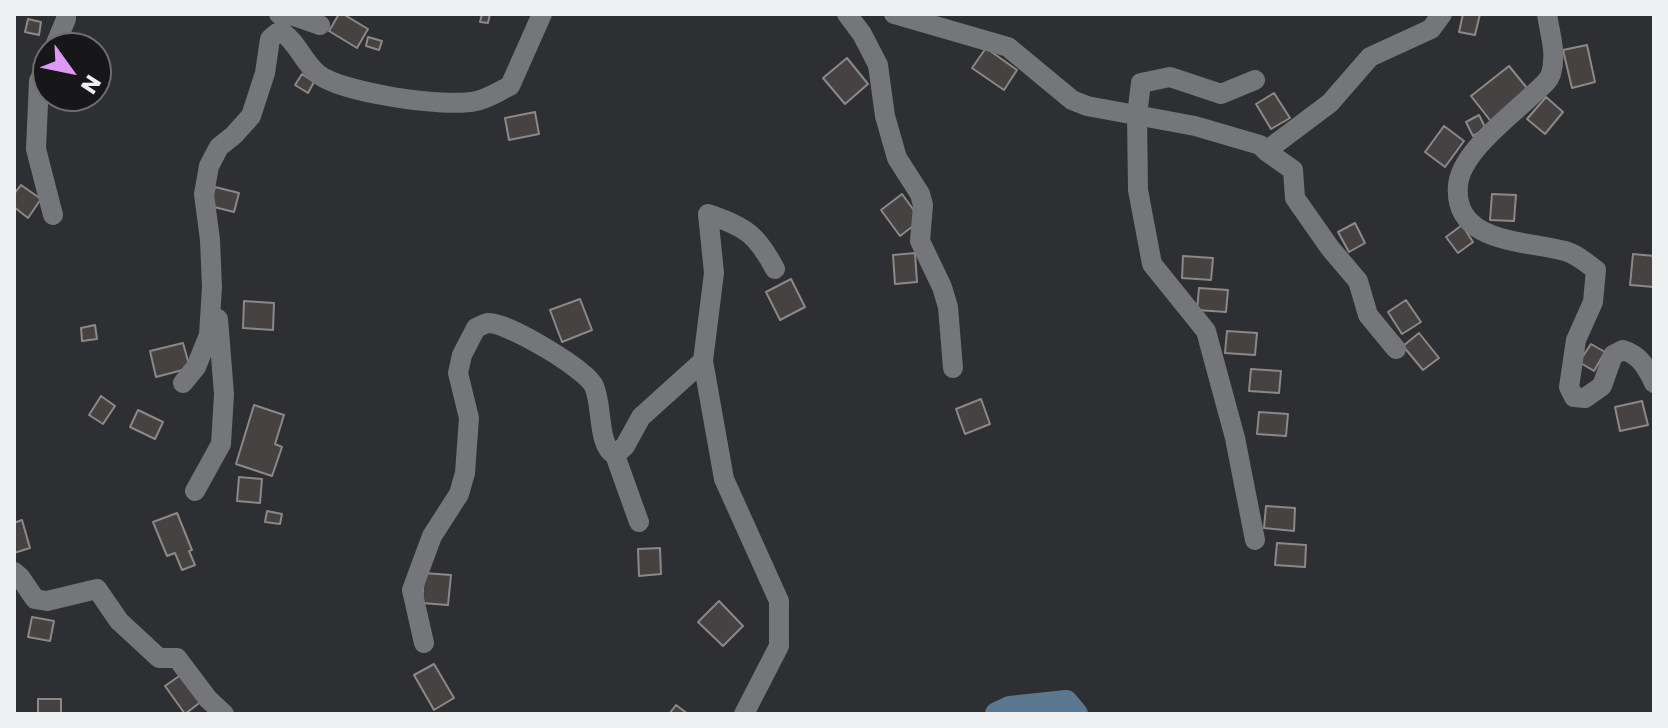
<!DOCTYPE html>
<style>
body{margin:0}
#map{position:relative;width:1668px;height:728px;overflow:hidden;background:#2e2f32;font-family:Poppins,sans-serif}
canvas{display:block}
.frame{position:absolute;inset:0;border:16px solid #eff0f1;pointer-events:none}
.north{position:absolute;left:32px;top:32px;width:80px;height:80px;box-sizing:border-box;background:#171719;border:2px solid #6d6e6f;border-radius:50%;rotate:123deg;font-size:22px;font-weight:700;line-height:32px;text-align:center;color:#eff0f1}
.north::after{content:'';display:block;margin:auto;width:28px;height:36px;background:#dd99f4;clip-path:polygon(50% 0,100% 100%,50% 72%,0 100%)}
</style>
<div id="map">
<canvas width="1668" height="728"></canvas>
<div class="frame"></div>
<div class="north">N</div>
</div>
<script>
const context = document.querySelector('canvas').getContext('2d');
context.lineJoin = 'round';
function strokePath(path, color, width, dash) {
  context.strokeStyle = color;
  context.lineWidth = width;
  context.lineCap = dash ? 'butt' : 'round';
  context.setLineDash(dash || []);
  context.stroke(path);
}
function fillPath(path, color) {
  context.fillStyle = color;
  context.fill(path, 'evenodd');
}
strokePath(new Path2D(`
 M997,714l13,-6 56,-6 10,12`), '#5b7891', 24);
const building = new Path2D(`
 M339,14h4l25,15 -11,19 -28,-17z
 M482,14h8l-2,9 -8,-1z
 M1463,14h17l-5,21 -16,-3z
 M28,19l13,3 -2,13 -14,-3z
 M368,37l14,4 -3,9 -13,-4z
 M1587,45l8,37 -23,6 -9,-38z
 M986,48l31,22 -13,20 -32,-22z
 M847,58l21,26 -23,20 -22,-26z
 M1509,66l22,27 -38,31 -22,-28z
 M302,74l12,8 -6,11 -13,-8z
 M1274,93l16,25 -19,11 -15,-25z
 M1546,97l17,15 -18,22 -18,-15z
 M535,112l4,22 -30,6 -4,-22z
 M1479,115l7,14 -13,7 -7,-14z
 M1444,126l20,15 -19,26 -20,-15z
 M21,185l20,14 -13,19 -14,-11v-13z
 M215,187l24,6 -5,19 -24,-6z
 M902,194l19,26 -21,16 -19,-26z
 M1492,194l24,1 -2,26 -24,-1z
 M1355,223l10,20 -16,9 -11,-20z
 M1462,225l11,17 -15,11 -12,-16z
 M915,253l2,29 -22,2 -2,-29z
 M1633,254l21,2v31l-24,-2z
 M1183,256l30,2 -2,22 -29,-2z
 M791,279l14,28 -25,13 -14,-28z
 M1199,288l29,2 -2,22 -29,-2z
 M580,299l12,31 -30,12 -12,-32z
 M1406,300l15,22 -19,12 -14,-22z
 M244,301l30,2 -1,27 -30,-2z
 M95,325l2,14 -15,2 -1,-13z
 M1227,331l30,2 -2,22 -30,-2z
 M1419,333l20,25 -16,12 -20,-24z
 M183,343l7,25 -34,9 -6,-26z
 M1591,344l14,8 -11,19 -15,-9z
 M1251,369l30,2 -2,22 -30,-2z
 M101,396l14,10 -12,18 -14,-9z
 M981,399l9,25 -25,10 -9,-25z
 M1642,401l6,24 -28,6 -5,-24z
 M254,405l30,10 -9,29 7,3 -10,29 -36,-12z
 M138,410l25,12 -8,17 -25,-12z
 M1259,412l29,2 -2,22 -29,-2z
 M239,477l23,2 -2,24 -23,-2z
 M1266,506l29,2 -1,23 -30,-3z
 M267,511l15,3 -2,10 -15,-2z
 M177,513l15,37 -3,1 6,14 -13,5 -7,-17 -8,3 -14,-34z
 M22,520l8,28 -16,5v-30z
 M1277,543l29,2 -1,22 -30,-2z
 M660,548l1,26 -22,2 -1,-27z
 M424,573l27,2 -3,30 -26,-2z
 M719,601l24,25 -20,20 -25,-24z
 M32,617l22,4 -4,20 -22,-4z
 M434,664l20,34 -20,12 -20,-35z
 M182,674l20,27 -17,13 -20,-28z
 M38,699h23v15h-23z
 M676,705l12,9h-19z`);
fillPath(building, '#464241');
strokePath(building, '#8c8887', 2);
strokePath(new Path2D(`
 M279,14l15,2 26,9
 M847,14l15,20 16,31 7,51 12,42 23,36 3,11 -3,36 22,46 6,20 5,61
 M894,14l114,33 64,53 15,6 108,20 65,19 6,6 64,-48 40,-46 61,-28 11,-15
 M1547,14c3,21 10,39 4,60 -3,9 -14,16 -21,23 -22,21 -69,56 -72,88 -5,59 67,55 107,66 11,3 22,12 31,19l-3,32 -17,38 -7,47 5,10 11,1 17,-12 11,-31 10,-5c17,5 24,18 31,33
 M54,48l12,-29v-5
 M48,61l-9,20 -3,68 17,66
 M1255,80l-34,14 -51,-17 -29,6 -4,32 1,75 14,74 54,67 29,107 20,102
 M1266,151l27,19 2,28 35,50 28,33 10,34 28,34
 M183,383l13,-16 13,-32 3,-48 -2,-47 -6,-46 5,-28 10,-19 15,-12 17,-19 14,-43 5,-34 7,-6 5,-1c16,11 21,30 36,42 24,19 127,34 158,27 11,-2 23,-10 34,-15l32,-72
 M615,455l24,67
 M195,491l26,-47 3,-50 -6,-75
 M14,572l6,5 15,22 12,2 50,-12 22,32 40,37h18l31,41 16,15
 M424,643l-12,-53 20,-54 27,-42 6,-21 4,-55 -11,-45 4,-18 14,-27c4,-2 8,-4 12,-5 19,-1 98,46 106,63 9,20 3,60 21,69l10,-9 16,-29 62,-56
 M744,714l35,-68v-45l-55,-122 -21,-118 11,-88 -6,-59c37,13 48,19 67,55`), '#747679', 20);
</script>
